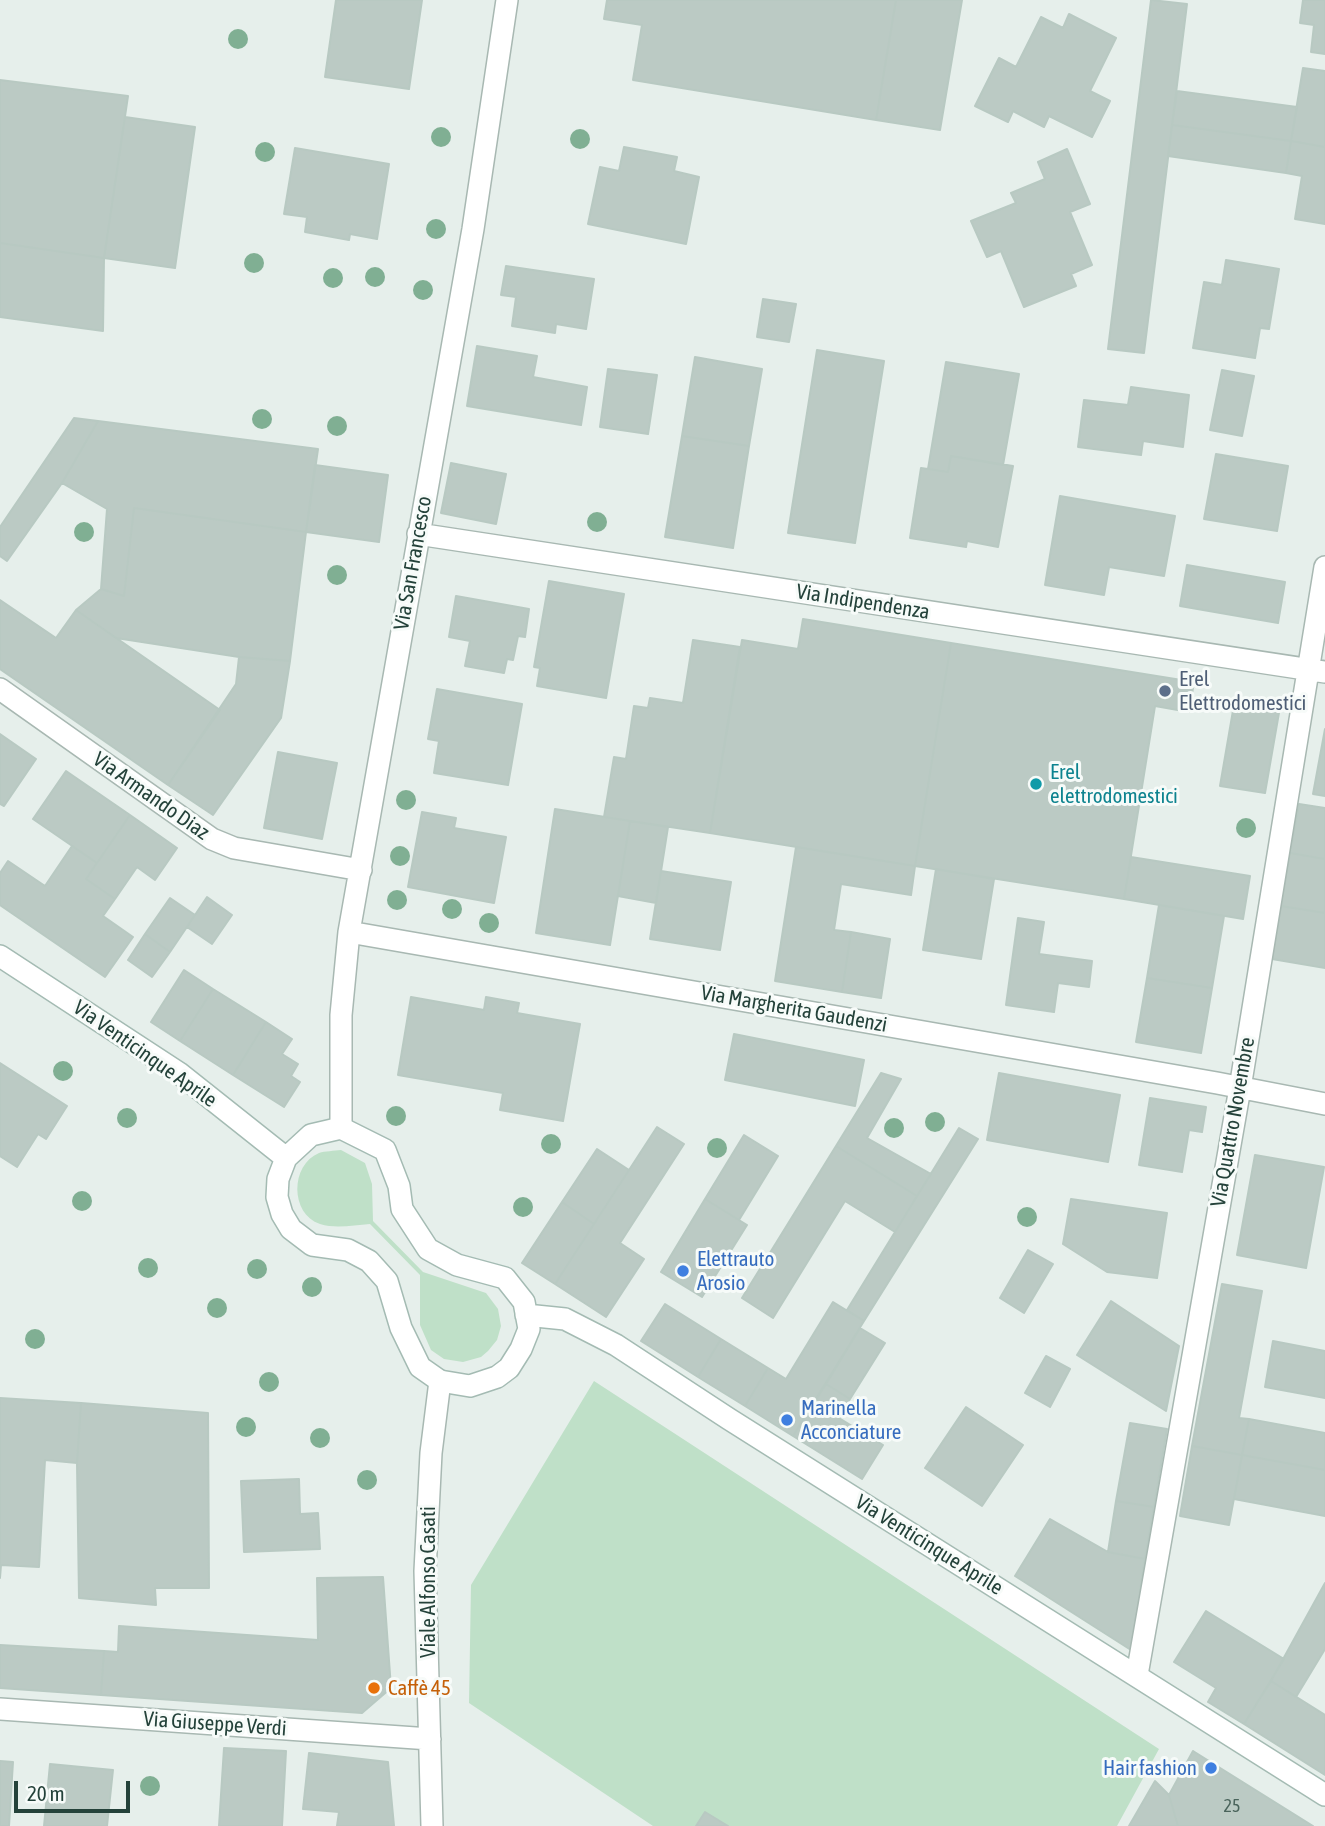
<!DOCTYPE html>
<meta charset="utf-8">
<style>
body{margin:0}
#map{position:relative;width:1325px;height:1826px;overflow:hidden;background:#e6efeb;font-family:"Asap Condensed",sans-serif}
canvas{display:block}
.scale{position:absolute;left:14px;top:1781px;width:116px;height:32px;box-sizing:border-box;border:4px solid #24423a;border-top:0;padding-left:9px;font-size:21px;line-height:24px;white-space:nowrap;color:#24423a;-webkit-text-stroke:5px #f7fbf9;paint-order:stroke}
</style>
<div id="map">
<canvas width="1325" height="1826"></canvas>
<div class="scale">20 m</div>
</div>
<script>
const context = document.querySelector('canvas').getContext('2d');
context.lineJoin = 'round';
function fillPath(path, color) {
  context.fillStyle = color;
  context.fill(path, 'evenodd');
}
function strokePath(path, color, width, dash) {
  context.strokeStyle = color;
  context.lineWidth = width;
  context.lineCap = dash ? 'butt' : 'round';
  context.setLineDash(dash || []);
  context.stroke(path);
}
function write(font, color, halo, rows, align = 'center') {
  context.font = font + ' "Asap Condensed",sans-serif';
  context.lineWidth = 6;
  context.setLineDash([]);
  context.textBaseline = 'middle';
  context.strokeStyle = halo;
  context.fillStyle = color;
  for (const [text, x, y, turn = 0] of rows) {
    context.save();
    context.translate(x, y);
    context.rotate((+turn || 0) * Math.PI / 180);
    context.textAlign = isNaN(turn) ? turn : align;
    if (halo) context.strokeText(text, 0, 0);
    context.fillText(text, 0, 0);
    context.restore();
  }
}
fillPath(new Path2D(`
 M341,1150l24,13 7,21 1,37 50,51 63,21 12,16 3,17 -4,14 -9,11 -7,6 -18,5 -19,-3 -13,-9 -11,-25v-50l-50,-51c-16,1 -34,5 -50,0 -30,-10 -30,-59 -1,-71 6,-2 15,-2 22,-3z
 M594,1381l565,368 -42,77h-464l-184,-123 2,-118z`), '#bfe0c8');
const building = new Path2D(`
 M336,0h86l-13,89 -84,-12z
 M607,0h289l-20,120 -243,-40 9,-55 -38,-6z
 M896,0h66l-22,130 -64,-10z
 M1151,0l36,4 -43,349 -36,-4z
 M1303,0h22v54l-14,-2 3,-27 -14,-2z
 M1069,14l47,24 -26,53 20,10 -18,36 -43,-21 -5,11 -31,-16 -5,11 -33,-16 24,-48 17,9 25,-50 22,11z
 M1303,68l22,3v76l-34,-6z
 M0,80l128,16 -24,162 -104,-15z
 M1177,91l120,16 -6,34 -119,-16z
 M125,117l70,10 -20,141 -71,-10z
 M1172,125l119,16 -5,32 -118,-17z
 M1291,141l34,6v77l-30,-5 7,-43 -16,-3z
 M624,147l53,10 -3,14 25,6 -13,67 -98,-20 12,-57 19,4z
 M295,148l94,16 -12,75 -27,-5 -1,6 -44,-8 2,-15 -23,-3z
 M1067,149l23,55 -20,8 22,53 -21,9 5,12 -52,21 -23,-56 -14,6 -16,-36 45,-18 -5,-10 34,-14 -7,-17z
 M0,243l104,15 -1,73 -103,-14z
 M1226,260l53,9 -10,60 -9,-1 -5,30 -62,-10 11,-66 18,3z
 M506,266l88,13 -8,50 -30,-5 -1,9 -43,-7 4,-29 -15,-2z
 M763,299l33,5 -7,38 -32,-5z
 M477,346l60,10 -4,21 54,10 -6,38 -114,-19z
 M817,350l67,11 -29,182 -67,-10z
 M695,357l67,12 -13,77 -67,-10z
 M946,362l73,12 -16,91 -52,-9 -3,16 -20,-3z
 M608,369l49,6 -9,59 -48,-7z
 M1222,370l32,6 -12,60 -32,-6z
 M1131,387l58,8 -6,52 -40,-6 -2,14 -63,-8 6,-47 44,5z
 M74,418l24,3 -36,62 -55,78 -7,-5v-29z
 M98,421l220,28 -12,83 -172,-24 -10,88 -23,-7 6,-80 -45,-26z
 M682,436l67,10 -16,102 -68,-11z
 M1216,454l72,12 -11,65 -73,-12z
 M951,456l62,10 -15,81 -31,-6 -1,6 -56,-9 11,-70 27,4z
 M451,463l55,11 -10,50 -55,-11z
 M315,465l73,10 -9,67 -73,-10z
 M1060,496l115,20 -11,60 -55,-9 -5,28 -59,-10z
 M134,508l172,24 -16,129 -51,-4 -123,-19 -40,-28 25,-21 23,7z
 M1187,565l98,17 -7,41 -98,-17z
 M549,581l75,13 -18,104 -69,-12 3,-18 -6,-1z
 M456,596l73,13 -4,28 -7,-1 -5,24 -6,-1 -3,14 -39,-7 5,-25 -21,-4z
 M0,600l56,38 20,-28 144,100 -52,75 -168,-116z
 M803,619l148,24 -36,223 -205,-33 32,-193 56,9z
 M693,640l47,7 -30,186 -106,-16 10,-60 12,2 8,-53 14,2 2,-10 33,5z
 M951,643l243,39 -5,30 -34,-6 -31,193 -209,-33z
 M239,657l51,4 -9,57 -68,97 -45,-30 68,-101z
 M437,689l85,15 -14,81 -74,-12 5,-32 -11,-2z
 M1235,699l45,8 -15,86 -45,-7z
 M1325,729v67l-12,-2z
 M0,734l36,25 -32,47 -4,-2z
 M278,752l59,11 -15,76 -58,-11z
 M66,771l64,44 -33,48 -64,-44z
 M1299,804l26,4v51l-35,-6z
 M555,809l75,12 -20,124 -74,-12z
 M422,812l34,6 -2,10 52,9 -12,66 -86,-16z
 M130,815l47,33 -22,32 -18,-13 -22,32 -29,-20z
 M630,821l38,6 -12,76 -38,-7z
 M72,846l25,17 -11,16 29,20 -12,17 30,21 -28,40 -105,-72v-32l8,-12 37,25z
 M796,847l119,19 -4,29 -70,-11 -7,46 17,2 -9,60 -67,-11z
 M1290,853l35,6v54l-44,-7z
 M1131,857l119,19 -7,43 -119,-20z
 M936,869l58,10 -13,80 -58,-9z
 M661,871l70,11 -11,68 -70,-11z
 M207,897l25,18 -20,29 -25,-17z
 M170,898l25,17 -25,37 -25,-18z
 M1159,905l65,11 -12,72 -65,-10z
 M1281,906l44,7v55l-53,-9z
 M1018,918l26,4 -5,32 53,7 -3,26 -31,-4 -4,29 -48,-7z
 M851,932l39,7 -9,59 -39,-6z
 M145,934l25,18 -18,25 -24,-17z
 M184,970l29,19 -33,52 -29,-19z
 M1147,978l65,10 -11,65 -65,-11z
 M213,989l53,33 -33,53 -53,-34z
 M411,997l73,13 2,-13 33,6 -2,10 63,11 -17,97 -63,-11 3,-17 -105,-18z
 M266,1022l26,17 -10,15 16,10 -7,12 9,6 -16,25 -51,-32z
 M734,1034l130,26 -9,46 -130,-26z
 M0,1063l67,43 -21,33 -8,-5 -21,33 -17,-11z
 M881,1073l20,6 -34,59 64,36 -14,22 -81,-50z
 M999,1073l121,22 -12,67 -121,-22z
 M1150,1098l56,9 -4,25 -13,-2 -7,42 -43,-7z
 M657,1127l27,17 -64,99 24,16 -38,58 -51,-33z
 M959,1128l19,11 -114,182 -17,-11z
 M744,1135l34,21 -39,64 -34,-21z
 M836,1146l81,50 -22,36 -50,-31 -72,117 -31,-20z
 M597,1149l32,21 -35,54 -32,-22z
 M1255,1155l69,12 -18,101 -69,-13z
 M705,1199l42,26 -45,72 -41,-25z
 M1071,1199l96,14 -10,65 -50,-6 -44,-28z
 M562,1202l32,22 -39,60 -33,-21z
 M1028,1250l25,14 -29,49 -24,-15z
 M1222,1284l40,7 -23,127 10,1 -7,36 -50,-9z
 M1111,1301l68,45 -13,65 -89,-56z
 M833,1302l31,19 -71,115 -48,-30 23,-38 18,11z
 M665,1304l56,35 -23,38 -57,-36z
 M860,1328l25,15 -35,56 -24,-15z
 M721,1339l47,29 -23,38 -47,-29z
 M1273,1341l52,10v47l-60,-11z
 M1046,1356l24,13 -20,38 -25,-14z
 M826,1384l24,15 -11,19 44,27 -21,34 -69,-43z
 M0,1398l81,5 -4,60 -32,-3 -6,107 -38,-2 -1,13z
 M81,1403l127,10 1,175h-54l1,17 -77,-7 -2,-135z
 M966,1407l57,38 -41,61 -57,-38z
 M1249,1419l76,14v37l-83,-15z
 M1130,1423l37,6 -13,78 -38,-6z
 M1192,1446l50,9 -13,70 -49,-9z
 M1242,1455l83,15v46l-91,-17z
 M299,1479l1,35 18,-1 2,36 -76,3 -3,-71z
 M1116,1501l38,6 -9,52 -37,-7z
 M1050,1519l58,33 37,7 -14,91 -116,-74z
 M383,1577l8,111 -29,25 -261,-18 3,-44 14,1 1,-26 199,14 -1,-62z
 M1325,1583v66l-29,48 -25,-16z
 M1206,1611l78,48 -40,65 -36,-22 8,-14 -42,-26z
 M0,1645l104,6 -3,44 -101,-7z
 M1271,1681l54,34v60l-81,-51z
 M224,1748l62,3 -4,75h-63z
 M1193,1751l120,75h-135l-9,-31z
 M309,1753l79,9 6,64h-57l2,-14 -36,-3z
 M0,1761l13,1 -4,64h-9z
 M50,1764l63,6 -6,56h-63z
 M1155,1781l14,14 9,31h-49z
 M705,1812l23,14h-32z`);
fillPath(building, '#bbcac4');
strokePath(building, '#b8c9c2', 2);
const street = new Path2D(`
 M418,534l907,138
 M0,689l212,150 22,9 127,22
 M349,932l868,151 108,21
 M341,1128v-113l8,-83 124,-703 34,-229
 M1137,1675l103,-587 85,-521
 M0,1709l430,30
 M432,1826l-7,-255 6,-118 9,-72`);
const secondary = new Path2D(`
 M0,956l179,117 107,85
 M341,1128l44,22 14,36 3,23 26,40 29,16 48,13 19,24 5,27 -8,20 -12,19 -12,9 -27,9 -30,-5 -20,-14 -19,-39 -14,-47 -18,-20 -21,-11 -36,-5 -21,-16 -9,-15 -5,-17 1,-18 8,-21 25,-23z
 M526,1315l39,4 51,26 113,74 596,376`);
strokePath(street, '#a8b8b2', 24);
strokePath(secondary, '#a4bbb3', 24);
strokePath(street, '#fff', 21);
strokePath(secondary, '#fff', 21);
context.fillStyle = '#80af93';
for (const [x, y] of [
 [238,39],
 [441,137],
 [580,139],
 [265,152],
 [436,229],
 [254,263],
 [375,277],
 [333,278],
 [423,290],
 [262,419],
 [337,426],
 [597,522],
 [84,532],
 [337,575],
 [406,800],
 [1246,828],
 [400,856],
 [397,900],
 [452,909],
 [489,923],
 [63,1071],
 [396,1116],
 [127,1118],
 [935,1122],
 [894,1128],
 [551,1144],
 [717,1148],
 [82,1201],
 [523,1207],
 [1027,1217],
 [148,1268],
 [257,1269],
 [312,1287],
 [217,1308],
 [35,1339],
 [269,1382],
 [246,1427],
 [320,1438],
 [367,1480],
 [150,1786]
]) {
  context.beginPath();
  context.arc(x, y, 10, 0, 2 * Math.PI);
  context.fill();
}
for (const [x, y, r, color] of [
 [1165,691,7,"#5c6f8a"],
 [1036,784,7,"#0f9aa8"],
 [683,1271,7,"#3f7fe0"],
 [787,1420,7,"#3f7fe0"],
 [374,1688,7,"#e8710a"],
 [1211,1768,7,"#3f7fe0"]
]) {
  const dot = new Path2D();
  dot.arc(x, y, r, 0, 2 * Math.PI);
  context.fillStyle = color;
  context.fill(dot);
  strokePath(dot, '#f7fbf9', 2.5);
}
write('18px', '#4a645c', null, [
 ["25",1232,1806]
]);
write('21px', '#24423a', '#f7fbf9', [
 ["Via San Francesco",413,563,-80],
 ["Via Indipendenza",863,602,9],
 ["Via Armando Diaz",151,796,35],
 ["Via Margherita Gaudenzi",794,1009,10],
 ["Via Venticinque Aprile",145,1054,35],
 ["Via Quattro Novembre",1233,1122,-80],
 ["Via Venticinque Aprile",929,1545,32],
 ["Viale Alfonso Casati",428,1582,-90],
 ["Via Giuseppe Verdi",215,1724,4]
]);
write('21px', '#4e5e75', '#f7fbf9', [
 ["Erel",1179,679],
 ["Elettrodomestici",1179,703]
], 'left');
write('21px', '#0d838f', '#f7fbf9', [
 ["Erel",1050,772],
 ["elettrodomestici",1050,796]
], 'left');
write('21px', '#366cbe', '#f7fbf9', [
 ["Elettrauto",697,1259],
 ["Arosio",697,1283],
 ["Marinella",801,1408],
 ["Acconciature",801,1432],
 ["Hair fashion",1197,1768,"right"]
], 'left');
write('21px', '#c56008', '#f7fbf9', [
 ["Caffè 45",388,1688]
], 'left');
</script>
